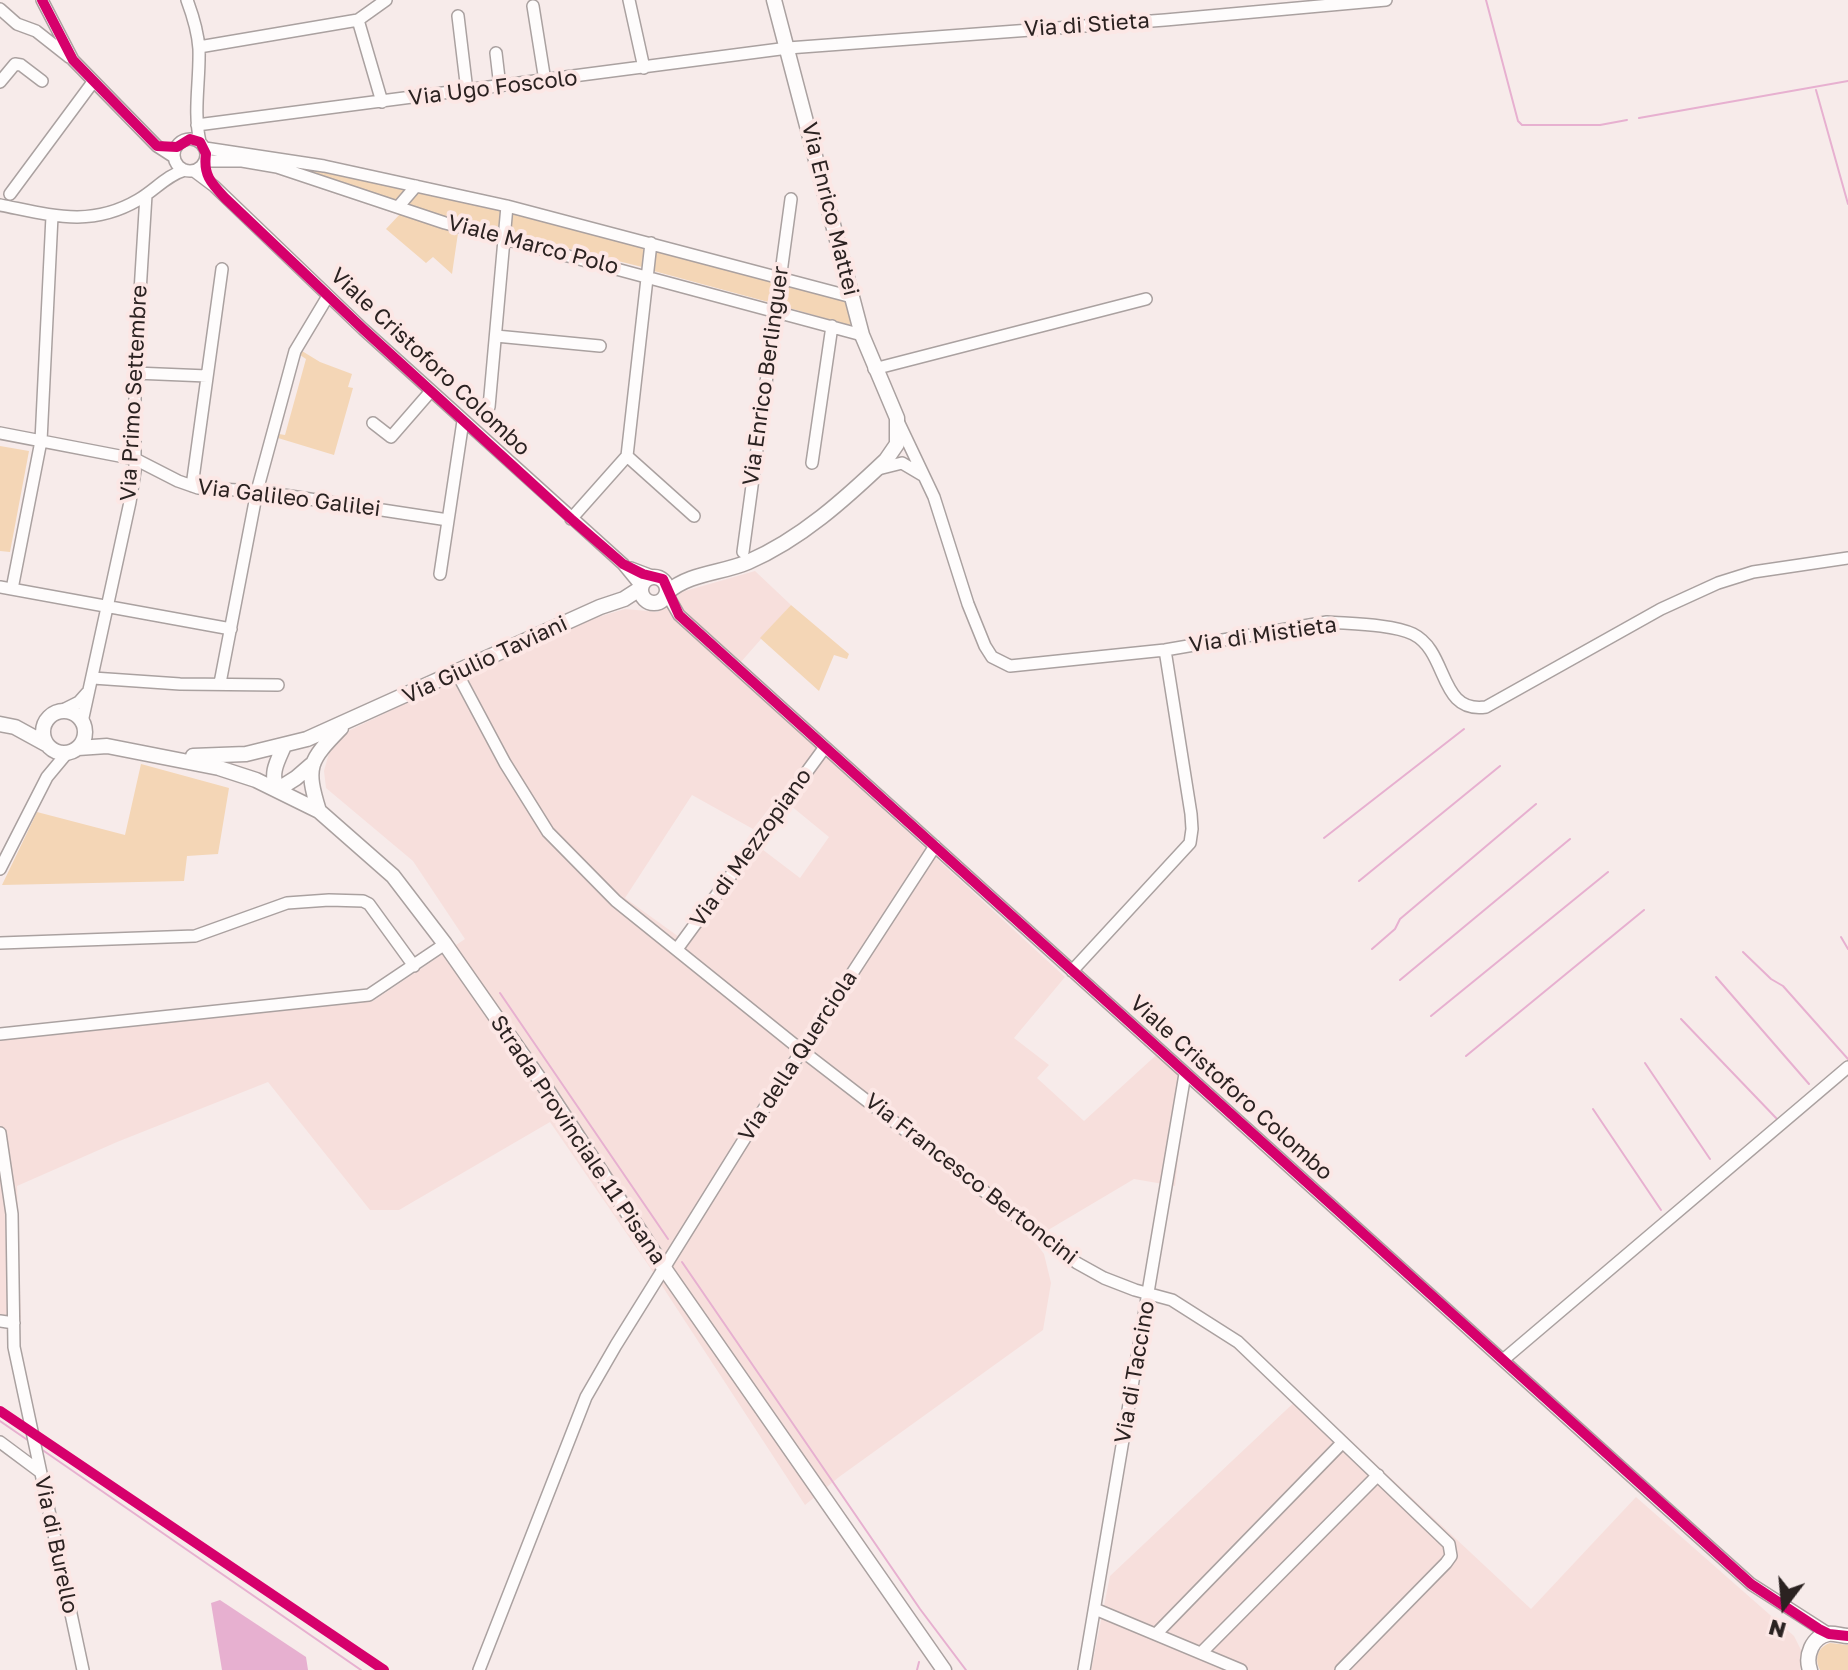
<!DOCTYPE html>
<style>
body{margin:0}
#map{position:relative;width:1848px;height:1670px;overflow:hidden;background:#f7ebea;font-family:"Golos Text",sans-serif}
canvas{display:block}
.north{position:absolute;left:1744px;top:1566px;width:80px;height:80px;-webkit-text-stroke:6px #fce7e5;paint-order:stroke;rotate:196deg;font-size:22px;font-weight:700;line-height:32px;text-align:center;color:#2b2221}
.north::after{content:'';display:block;margin:auto;width:28px;height:36px;background:#2b2221;clip-path:polygon(50% 0,100% 100%,50% 72%,0 100%)}
</style>
<div id="map">
<canvas width="1848" height="1670"></canvas>
<div class="north">N</div>
</div>
<script>
const context = document.querySelector('canvas').getContext('2d');
context.lineJoin = 'round';
function fillPath(path, color) {
  context.fillStyle = color;
  context.fill(path, 'evenodd');
}
function strokePath(path, color, width, dash) {
  context.strokeStyle = color;
  context.lineWidth = width;
  context.lineCap = dash ? 'butt' : 'round';
  context.setLineDash(dash || []);
  context.stroke(path);
}
function write(font, color, halo, rows, align = 'center') {
  context.font = font + ' "Golos Text",sans-serif';
  context.lineWidth = 8;
  context.setLineDash([]);
  context.textBaseline = 'middle';
  context.strokeStyle = halo;
  context.fillStyle = color;
  for (const [text, x, y, turn = 0] of rows) {
    context.save();
    context.translate(x, y);
    context.rotate((+turn || 0) * Math.PI / 180);
    context.textAlign = isNaN(turn) ? turn : align;
    if (halo) context.strokeText(text, 0, 0);
    context.fillText(text, 0, 0);
    context.restore();
  }
}
fillPath(new Path2D(`
 M755,571l36,34 -58,66 332,306 -51,61 35,27 -12,13 47,43 80,-73 24,19 -13,119 -41,-7 -101,60 11,15 7,29 -8,47 -204,147 -34,28 -154,-236 -101,-147 -151,88h-29l-102,-128 -151,60 -100,44 4,134 -21,-3v-278l373,-38 92,-62 -52,-78 -87,-73 -2,-17 5,-18 17,-21 222,-106 57,-17 33,3 20,-19zM692,795l61,34 26,-33 50,41 -29,41 -50,-38 -71,97 -54,-39z
 M1302,1395l229,214 105,-112 158,139 8,16 -2,18h-709l19,-94z`), '#f7dfdc');
fillPath(new Path2D(`
 M281,163l126,26 -13,14z
 M417,192l83,18 -1,23 -94,-27z
 M512,212l132,33 -2,22 -132,-33z
 M400,214l58,19 -6,41 -19,-17 -7,6 -40,-34z
 M656,248l120,33 -4,22 -118,-32z
 M786,285l59,14 8,25 -4,1 -67,-19 2,-20z
 M302,351l18,11 32,12 -4,13 5,1 -19,67 -56,-17 1,-4 6,1 21,-76 -6,-4z
 M0,446l29,5 -19,101 -10,-1z
 M791,605l58,49 -2,5 -13,-4 -15,36 -59,-53z
 M141,764l88,24 -11,66 -31,2 -3,25 -182,4 35,-73 88,23z
 M1830,1643l18,2v25h-28c-6,-12 -2,-23 10,-27z`), '#f4d6b6');
fillPath(new Path2D(`
 M220,1600l86,57 2,13h-86l-11,-67z`), '#e7b0d0');
strokePath(new Path2D(`
 M1486,0l32,121 4,4h78l27,-5
 M1816,90l32,114
 M1639,118l209,-37
 M1324,838l140,-109
 M1359,881l141,-115
 M1841,937l7,12
 M1372,949l23,-20 5,-10 136,-115
 M1743,952l28,27 12,7 65,73
 M1716,977l93,107
 M1400,980l170,-141
 M500,993l168,246
 M1431,1016l177,-144
 M1681,1019l96,100
 M1466,1056l178,-146
 M1645,1063l65,96
 M1593,1109l68,101
 M682,1262l238,347 46,61
 M0,1421l29,20
 M41,1449l320,221
 M917,1670l2,-8`), '#e7b0d0', 2);
const minor = new Path2D(`
 M42,0l31,60 84,86 17,11
 M187,0c6,16 11,32 12,49 1,32 -6,62 1,93
 M629,0l15,68
 M533,6l12,75
 M0,9l17,15 19,7 33,26
 M458,16l9,75
 M358,20l24,82
 M199,47l159,-27 28,-20
 M496,53l4,34
 M0,82l15,-18 6,1 21,16
 M197,125l591,-77 377,-28 221,-20
 M174 155a16 16 0 1 1 32 0a16 16 0 1 1-32 0Z
 M205,148l119,18 183,40 345,91
 M205,161h37l35,6 168,56 417,112
 M194,171l20,15 149,143 260,235 18,22
 M10,194l83,-112
 M0,205c51,10 90,23 138,-5 16,-9 29,-25 47,-30
 M398,207l18,-21
 M496,336l104,10
 M874,369l272,-70
 M135,373l72,3
 M489,407l18,-201
 M897,419l37,78 34,107 17,42 7,11 18,9 155,-16 162,-28c24,2 65,2 86,12 36,18 25,80 73,73l175,-98 57,-26 35,-11 95,-14
 M373,423l18,14 40,-46
 M0,433l135,26 43,22 20,7 59,3 191,29
 M627,456l67,60
 M812,463l20,-137
 M878,469l24,-6 22,13
 M192,486l30,-217
 M571,519l56,-63 24,-213
 M743,552l48,-353
 M631,568l21,8
 M440,574l23,-153
 M0,587l231,42
 M12,589l29,-148 11,-225
 M667,594l12,21 985,891 87,78 78,50
 M457,673l48,90 43,69 68,69 185,149 276,213 27,15 31,12 37,10 66,42 211,202 2,12 -5,7 -105,107
 M93,678l87,6 98,1
 M220,683l37,-192 38,-140 33,-55
 M57,713l22,-11 8,-9
 M82,722l48,-220 5,-31v-98l11,-178
 M0,869l47,-92 20,-24
 M0,943l195,-7 92,-33 42,-3 34,1 6,3 45,62
 M677,949l148,-202
 M1072,971l118,-128 2,-14 -1,-15 -26,-164
 M0,1034l369,-39 76,-51
 M0,1133l12,81 2,133 69,323
 M0,1321l14,2
 M1503,1360l345,-293
 M0,1442l39,29
 M1095,1609l146,61
 M1156,1634l186,-191
 M1201,1653l177,-178
 M479,1670l107,-273 30,-52 129,-207 190,-292
 M1084,1670l101,-596`);
const major = new Path2D(`
 M641 590a13 13 0 1 1 26 0a13 13 0 1 1-26 0Z
 M668,592c21,-19 55,-19 80,-30 53,-23 97,-63 138,-102l11,-16v-26l-35,-83 -88,-335
 M43 732a21 21 0 1 1 42 0a21 21 0 1 1-42 0Z
 M0,724l15,3 31,17
 M78,748l29,-2 112,22 37,12 63,31 74,65 52,68 102,146 117,178 280,402
 M193,756l53,-2 61,-15 293,-132 24,-8 17,-11
 M277,790c-7,-17 0,-28 7,-44
 M277,790l19,-12 15,-13
 M319,811c-14,-45 -10,-50 22,-83
 M1810,1670c-5,-14 2,-33 18,-36 6,-1 14,2 20,2`);
strokePath(minor, '#aaa1a0', 14);
strokePath(major, '#aaa1a0', 17);
strokePath(minor, '#fefcfc', 11);
strokePath(major, '#fefcfc', 14);
strokePath(new Path2D(`
 M42,0l31,60 84,86 20,1 13,-8 10,3 6,12c-3,21 5,29 19,44l138,131 208,190 52,45 20,10 20,5 16,36 1072,969 68,45 10,5 19,2
 M0,1411l384,259`), '#d6006c', 10);
write('22px', '#2b2221', '#fce7e5', [
 ["Via di Stieta",1087,25,-4],
 ["Via Ugo Foscolo",493,88,-7],
 ["Via Enrico Mattei",830,209,76],
 ["Viale Marco Polo",533,245,15],
 ["Viale Cristoforo Colombo",430,362,43],
 ["Via Enrico Berlinguer",766,376,-82],
 ["Via Primo Settembre",134,393,-87],
 ["Via Galileo Galilei",289,498,7],
 ["Via di Mistieta",1263,635,-8],
 ["Via Giulio Taviani",485,660,-25],
 ["Via di Mezzopiano",751,848,-54],
 ["Via della Querciola",798,1056,-57],
 ["Viale Cristoforo Colombo",1231,1088,42],
 ["Strada Provinciale 11 Pisana",578,1140,56],
 ["Via Francesco Bertoncini",971,1179,38],
 ["Via di Taccino",1135,1372,-80],
 ["Via di Burello",56,1545,78]
]);
</script>
